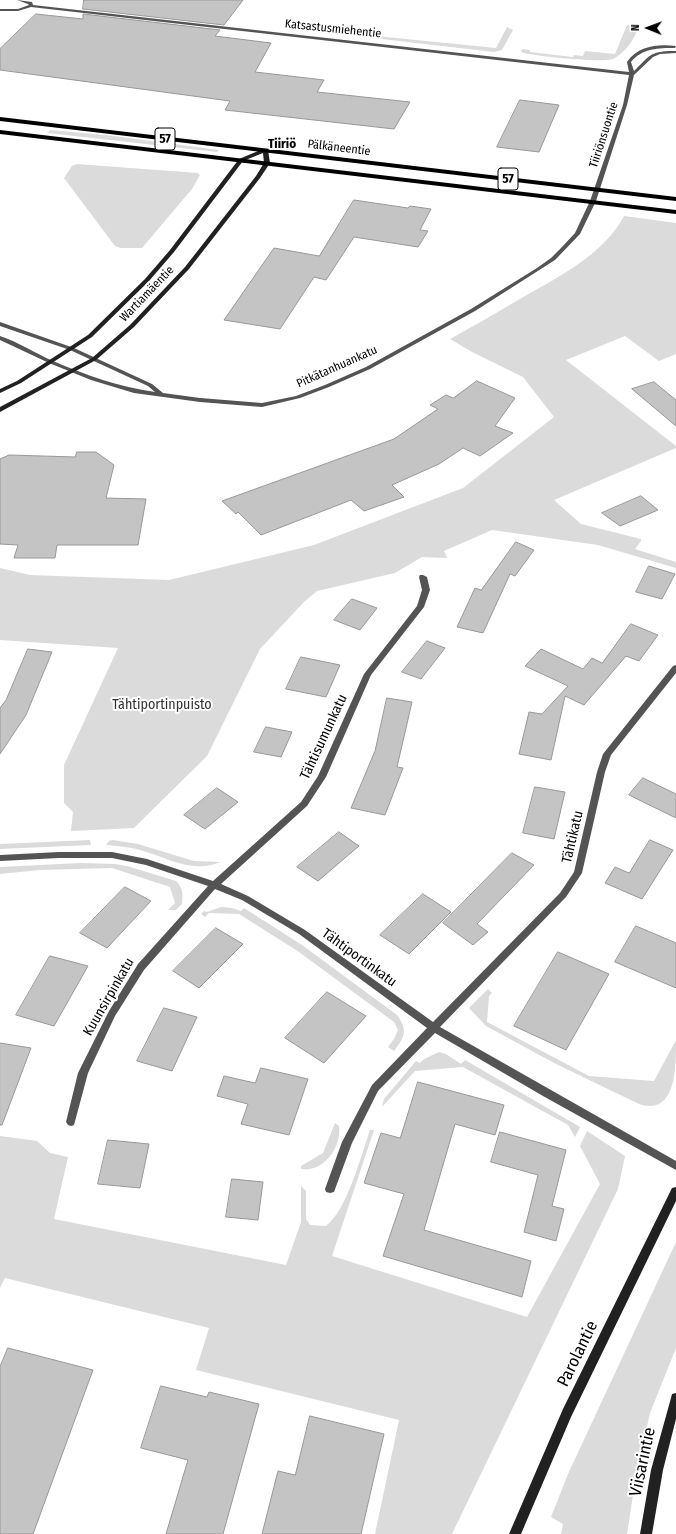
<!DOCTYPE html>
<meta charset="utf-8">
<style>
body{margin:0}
#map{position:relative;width:676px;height:1534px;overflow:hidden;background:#fff;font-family:"Fira Sans Condensed",sans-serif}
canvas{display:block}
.north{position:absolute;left:628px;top:8px;width:40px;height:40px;-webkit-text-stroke:3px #fff;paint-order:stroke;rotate:271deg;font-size:11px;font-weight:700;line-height:16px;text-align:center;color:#000}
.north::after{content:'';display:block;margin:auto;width:14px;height:18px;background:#000;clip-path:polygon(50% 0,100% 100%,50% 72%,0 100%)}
</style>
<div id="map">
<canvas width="676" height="1534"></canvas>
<div class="north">N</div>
</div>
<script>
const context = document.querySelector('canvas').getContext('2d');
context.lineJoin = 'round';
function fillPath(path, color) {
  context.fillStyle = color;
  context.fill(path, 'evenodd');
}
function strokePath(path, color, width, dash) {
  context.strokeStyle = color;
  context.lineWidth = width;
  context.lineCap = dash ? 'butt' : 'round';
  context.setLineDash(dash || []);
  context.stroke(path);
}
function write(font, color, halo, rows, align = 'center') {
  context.font = font + ' "Fira Sans Condensed",sans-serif';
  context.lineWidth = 4;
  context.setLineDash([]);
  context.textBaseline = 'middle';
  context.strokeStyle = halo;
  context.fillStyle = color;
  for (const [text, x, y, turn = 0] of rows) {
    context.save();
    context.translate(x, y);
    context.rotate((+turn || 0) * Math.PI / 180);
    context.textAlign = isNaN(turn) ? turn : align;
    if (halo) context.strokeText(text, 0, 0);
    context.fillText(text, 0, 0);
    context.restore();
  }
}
fillPath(new Path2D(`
 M627,25l12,1c-5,14 -13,26 -26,33 -8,4 -84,-3 -92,-7l1,-3 8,1v2l43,5 1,-2 9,1 2,-5 30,3z
 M507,27l6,3 -11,20 -8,2 -156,-18 -2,-2 160,16z
 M50,130l56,5 113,15 -2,2 -170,-19z
 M77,164l121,9 2,2 -8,14 -50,59h-21l-6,-2 -51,-68 8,-12z
 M624,216l52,7v131l-17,7 -34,-25 -59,24 110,86v2l-122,52 27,24 60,15v2l-6,8 41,13v6l-78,-23 -106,-15 -48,21 3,7 -25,-1 -27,16 -78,18 -13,11 -44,47 -53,107 -73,72 -63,3 2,-19 -9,-9v-38l54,-117 -118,-8v-72l30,7 139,5 145,-35 149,-57 91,-71 -31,-40 -51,-25 -22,-13c25,-14 50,-28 75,-43 35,-20 79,-42 99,-80z
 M90,840l1,5 -91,4v-5z
 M113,840l25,4 56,17 27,1c-30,12 -52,-4 -81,-12 -11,-3 -23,-4 -34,-5l3,-4z
 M80,863l35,1 12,2 49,15c7,7 7,13 6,23l-6,6h-8l7,-7 -5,-16 -58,-19 -72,2 -40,4v-7z
 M221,907l11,1 9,3 3,-3 58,37 95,70c11,15 8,22 -3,36l-6,-4 6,-8 4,-9 -4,-8 -95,-70 -60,-38 -30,-1 -4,4 -4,-3 3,-3 3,1z
 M488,989l4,4 -3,3 -2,26 102,54 65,5 22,-41c0,29 0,76 -37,64l-83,-40 -70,-38 -17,-18z
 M439,1052l7,2 15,10 4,-4 115,67 -5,10 -7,-12 -105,-58 -48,4 -33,36 2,-8 32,-38 4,2 4,-4z
 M335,1123l4,3c3,20 -15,47 -38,43v-3l22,-13z
 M370,1130h4l-42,126 195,61 73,-133 -20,-38 7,-15 38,25 -7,33 -166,345h-77l24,-114 -203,-50 13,-42 -204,-50 -5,10v-152l37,5 13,12 18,4 -14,62 232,46 15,-43v-36l5,5v28l4,6 16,1c21,-16 35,-70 44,-96z
 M676,1242v106l-26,65 -14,63 -9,58h-66l2,-10 -12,-7 17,-43z`), '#dbdbdb');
const building = new Path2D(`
 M84,0h159l-19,25 -141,-16z
 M36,14l47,5v-5l137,16 -5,6 56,7 -16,29 69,8 -7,12 93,10 -16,27 -169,-19 5,-9 -230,-31v-21z
 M520,100l39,5 -20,47 -42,-5z
 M354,200l54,8 2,-2 21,3 -11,21 8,1 -10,16 -64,-10 -28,43 -12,-3 -34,52 -56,-9 50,-72 45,8z
 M477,381l38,17 -20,28 18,7 -33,23 -17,-8 -24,16 -47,21 12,12 -40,14 -13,-11 -90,35 -23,-23 -2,2 -14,-13 172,-62 44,-30 -8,-4 16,-10 7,3z
 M654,382l22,18v26l-44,-37z
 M77,452h19l18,13 -8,33 40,1 -8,46h-81l-2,13h-41l4,-13 -18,-1v-85l9,-4 66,2z
 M641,496l17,14 -38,16 -18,-13z
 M516,542l18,8 -19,26 -5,-2 -27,59 -26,-6 18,-39 6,2z
 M649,566l26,8 -13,25 -26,-7z
 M352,599l25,9 -17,22 -26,-10z
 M631,624l27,11 -19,26 -13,-5 -42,49 -19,-9 -14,64 -32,-6 10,-42 13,2 26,-28 -43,-20 16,-17 42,20 9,-11 10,5z
 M427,641l18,7 -24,31 -19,-7z
 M28,649l24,3 -26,63 -26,39v-46l6,-8z
 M301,657l39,8 -14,32 -40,-8z
 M387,698l25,4 -15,65 6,1 -18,47 -34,-7 24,-57z
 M266,727l26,5 -11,25 -27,-5z
 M643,778l33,16v24l-47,-23z
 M535,787l30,5 -11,47 -31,-6z
 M217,788l21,14 -33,27 -21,-14z
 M339,832l20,14 -41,35 -21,-14z
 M650,840l23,10 -31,49 -37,-16 10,-16 14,6z
 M512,853l22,12 -57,59 11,8 -15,13 -30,-22z
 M125,887l26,14 -44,47 -27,-15z
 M423,894l28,18 -42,42 -29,-19z
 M636,926l40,17v45l-61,-26z
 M216,928l27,16 -44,44 -26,-17z
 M558,952l51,22 -43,76 -52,-24z
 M50,956l38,10 -34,60 -38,-11z
 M327,992l39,24 -42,47 -39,-25z
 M164,1008l33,9 -25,54 -35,-10z
 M0,1043l31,5 -29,77h-2z
 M261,1068l47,11 -19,56 -48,-11 7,-20 -31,-8 7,-20 31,7z
 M418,1082l86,23 -9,30 -40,-11 -31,106 107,31 -9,36 -139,-41 21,-62 -40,-11 17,-50 19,5z
 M500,1132l66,18 -14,56 12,3 -8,32 -32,-9 14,-57 -47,-13z
 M108,1140l41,4 -9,44 -42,-4z
 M232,1179l31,3 -5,38 -32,-3z
 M8,1348l85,22 -60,164h-33v-167z
 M161,1386l46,11 2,-5 50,12 -36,130h-57l22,-74 -47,-12z
 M310,1416l74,18 -23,100h-99l16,-63 17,4z`);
fillPath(building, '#c4c4c4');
strokePath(building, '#989898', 1);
fillPath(new Path2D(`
 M17,0l15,2 1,3 596,67 -2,-10c11,-16 30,-18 49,-16l-1,2c-16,0 -33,0 -44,14l3,9c15,-14 15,-20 39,-20h3v2l-16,1 -7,3 -19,18 -7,30 -31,96 -16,33 -25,26 -80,51 -105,58 -41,18 -29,11 -38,9 -62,-5 -66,-9 -43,-13 -42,-17 -49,-23v-4c18,6 35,17 53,25 33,14 66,26 102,31l-7,-6 -78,-36 -70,-24v-4l74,26 78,36 11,9 37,5 62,5 34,-7 29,-11 41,-18 105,-58 66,-41 14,-10 11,-11 13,-14 15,-32 33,-96 6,-30 -598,-68 -13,4h-18v-2h18l11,-4 -1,-1z
 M420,575h3l4,2 3,13 -6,17 -53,68 -45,102 -19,29 -86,78 27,12 57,34 128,92 127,-129 14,-21 23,-100 6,-18 70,-88 3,-1v8l-65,82 -6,17 -23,101 -16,24 -126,130 236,134v9l-133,-74 -108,-63 -57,58 -26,52 -18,49 -4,1 -4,-1 -1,-3 17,-47 30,-57 55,-57 -128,-94 -57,-34 -27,-11 -71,81 -29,46 -27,57 -14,52 -3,1 -3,-1 -2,-3 12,-49 31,-62 29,-47 70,-78 -62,-21 -34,-7h-53l-59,3v-6l59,-3h53l35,7 66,22 88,-79 17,-26 46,-102 53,-68 5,-16 -3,-13z`), '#545454');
fillPath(new Path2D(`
 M263,149l5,1 2,13 -10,15 -71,91 -55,58 -38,33 -96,52v-5l92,-49 38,-33 55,-58 71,-91 8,-13 -1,-10 -20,8 -69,91 -25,29 -57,56 -71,46 -21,10v-4l17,-8 71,-46 57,-56 25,-29 69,-91z
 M676,1187v14l-105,216 -50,117h-12l54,-125 109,-221z
 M676,1393v26l-13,51 -11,64h-12l11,-64 20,-72 1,-4z`), '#212121');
fillPath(new Path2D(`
 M0,117l676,80v4l-676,-80z
 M0,130l676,80v4l-676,-80z`), '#000');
write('12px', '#000', '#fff', [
 ["Katsastusmiehentie",333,29,6],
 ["Tiiriönsuontie",604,135,-72],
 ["Pälkäneentie",339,148,7],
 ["Wartiamäentie",147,294,-46],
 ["Pitkätanhuankatu",337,367,-24]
]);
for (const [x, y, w] of [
 [165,139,20],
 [508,179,20]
]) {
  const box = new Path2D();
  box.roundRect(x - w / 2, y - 11, w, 22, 3);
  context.fillStyle = '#fff';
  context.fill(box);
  strokePath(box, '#000', 1);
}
write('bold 13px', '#000', null, [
 ["57",165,139],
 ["57",508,179]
]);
write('bold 13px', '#000', '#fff', [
 ["Tiiriö",282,144]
]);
write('14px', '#323232', '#fff', [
 ["Tähtiportinpuisto",162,705]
]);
write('14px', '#000', '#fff', [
 ["Tähtisumunkatu",324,737,-65],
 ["Tähtikatu",573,837,-77],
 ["Tähtiportinkatu",359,958,36],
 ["Kuunsirpinkatu",109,997,-60]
]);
write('17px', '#000', '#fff', [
 ["Parolantie",578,1354,-64],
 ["Viisarintie",643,1462,-78]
]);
</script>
